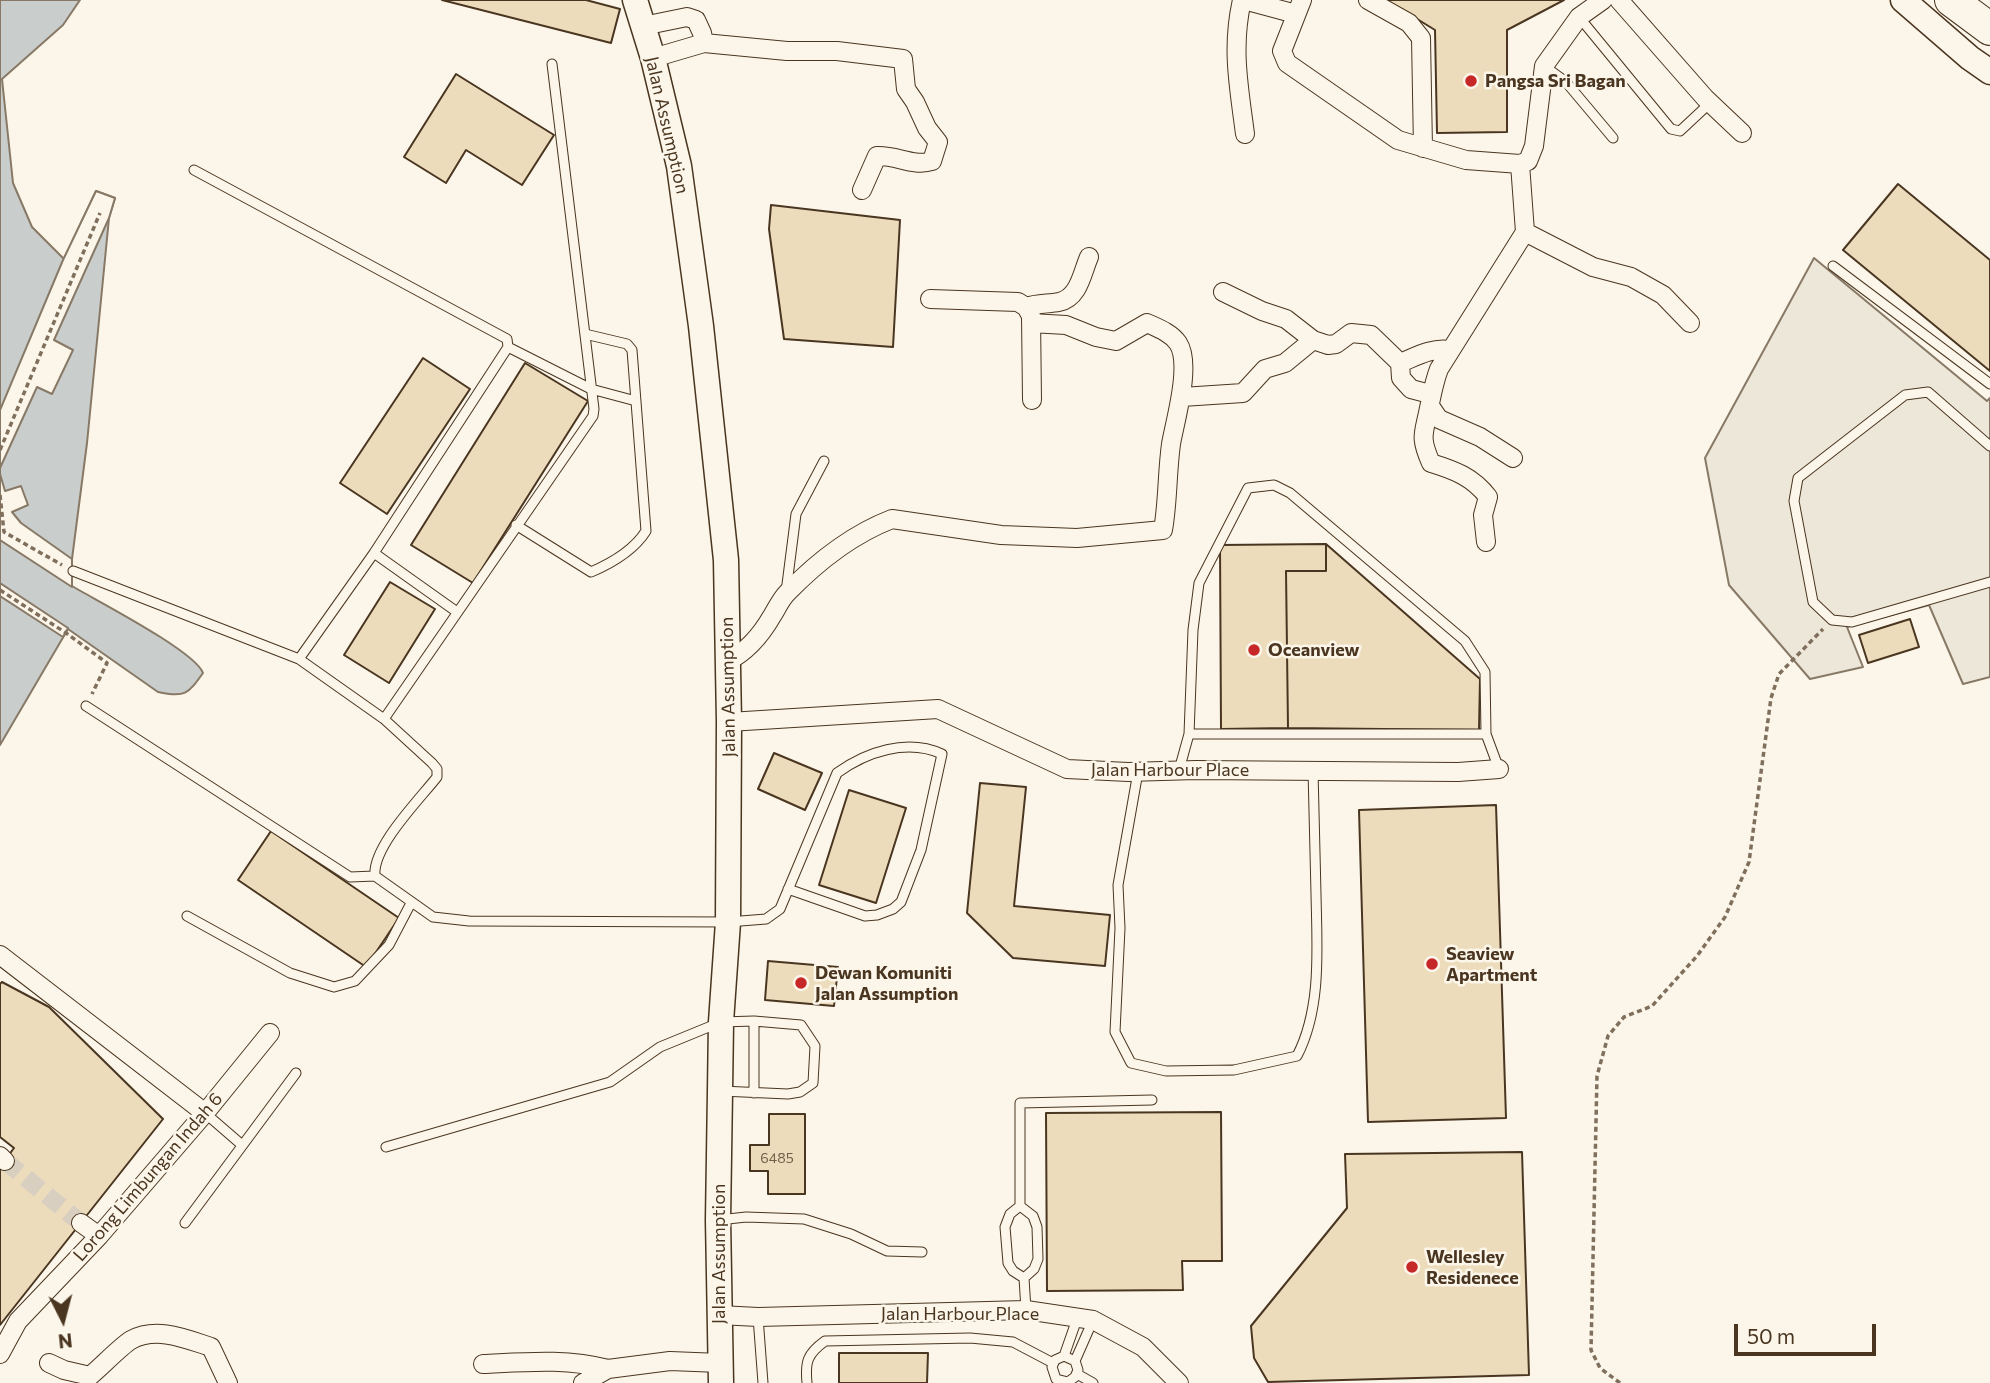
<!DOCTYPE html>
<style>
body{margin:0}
#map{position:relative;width:1990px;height:1383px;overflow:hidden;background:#fbf6e9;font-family:Commissioner,sans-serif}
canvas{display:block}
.north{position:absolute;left:28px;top:1285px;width:70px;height:70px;-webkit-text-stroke:5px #fbf6e9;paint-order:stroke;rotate:174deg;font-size:19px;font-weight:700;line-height:28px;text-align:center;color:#4a3520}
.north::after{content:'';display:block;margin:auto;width:24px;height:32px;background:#4a3520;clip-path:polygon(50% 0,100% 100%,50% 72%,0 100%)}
.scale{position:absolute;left:1734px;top:1324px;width:142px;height:32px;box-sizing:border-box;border:4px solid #4a3520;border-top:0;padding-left:9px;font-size:21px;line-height:24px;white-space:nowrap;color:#4a3520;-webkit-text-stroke:5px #fbf6e9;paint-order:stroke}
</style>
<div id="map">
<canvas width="1990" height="1383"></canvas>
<div class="north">N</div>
<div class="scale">50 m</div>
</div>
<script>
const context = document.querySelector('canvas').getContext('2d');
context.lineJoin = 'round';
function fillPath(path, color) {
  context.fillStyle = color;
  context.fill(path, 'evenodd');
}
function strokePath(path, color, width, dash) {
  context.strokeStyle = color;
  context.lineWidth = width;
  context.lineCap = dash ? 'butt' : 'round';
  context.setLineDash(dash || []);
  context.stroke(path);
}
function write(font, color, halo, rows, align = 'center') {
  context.font = font + ' Commissioner,sans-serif';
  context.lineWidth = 5;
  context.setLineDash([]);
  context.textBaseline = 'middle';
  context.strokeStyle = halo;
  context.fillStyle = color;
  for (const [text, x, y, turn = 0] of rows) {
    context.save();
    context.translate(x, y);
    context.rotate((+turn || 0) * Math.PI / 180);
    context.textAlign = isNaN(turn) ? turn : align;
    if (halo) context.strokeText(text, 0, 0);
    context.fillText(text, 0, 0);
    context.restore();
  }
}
const parking = new Path2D(`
 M1814,258l173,143 3,-3v279l-27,7 -34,-79 -82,22 16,40 -53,12 -81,-94 -24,-127z`);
fillPath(parking, '#ede7d9');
strokePath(parking, '#887966', 2);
const water = new Path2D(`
 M0,0h80l-17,25 -61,54 11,104 19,44 32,32 32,-68 19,7 -6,20 -22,225 -15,116v27c25,15 123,65 131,87 -15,21 -18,25 -45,19l-90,-63 -68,116z`);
fillPath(water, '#c9cecd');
strokePath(water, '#887966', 2);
const pier = new Path2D(`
 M96,191l19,7 -6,20 -55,122 19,10 -21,44 -15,-7 -37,81v-58l63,-150z
 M0,474l5,17 16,-5 7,19 -16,7 9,11 51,36v28l-72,-47z
 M0,583l68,45 -5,9 -63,-41z`);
fillPath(pier, '#fbf6e9');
strokePath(pier, '#887966', 2);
const building = new Path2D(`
 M442,0h144l34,9 -9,34z
 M1386,0h178l-57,30v102l-70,1 -2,-103z
 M456,74l98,61 -32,50 -56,-35 -20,33 -42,-26z
 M1898,184l92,76v111l-147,-121z
 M771,205l129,15 -7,127 -109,-8 -15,-110z
 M423,358l47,31 -83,125 -47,-31z
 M525,363l63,38 -115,182 -62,-38z
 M1326,544v27h-40l2,157 -67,1 -1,-184z
 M1326,544l154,135 -1,51 -191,-2 -2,-157h40z
 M390,582l45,27 -46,74 -45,-28z
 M1910,619l9,28 -51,16 -9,-28z
 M774,753l48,20 -17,37 -47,-21z
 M980,783l46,4 -12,119 96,9 -5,51 -92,-8 -46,-45z
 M849,790l57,18 -30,95 -57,-18z
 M1496,805l10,313 -138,4 -9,-312z
 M271,831l128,87 -33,49 -128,-87z
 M768,961l70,6 -4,39 -69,-6z
 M2,982l47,25 114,112 -163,206v-158l14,-19 -14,-11v-153z
 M1221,1112l1,149h-40l1,29 -136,1 -1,-178z
 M769,1114h36v80h-37v-23h-18v-26h19z
 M1522,1152l7,223 -261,7 -14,-24 -3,-32 96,-118 -2,-54z
 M839,1353h89l-1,30h-88z`);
fillPath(building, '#ecdcbc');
strokePath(building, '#4a3520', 2);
strokePath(new Path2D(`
 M5,1161l76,62`), '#d8cfc1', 18, [18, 9]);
const lane = new Path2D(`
 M1579,17l92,112 9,2 30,-28
 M1544,66l22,16 47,56
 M194,170l313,169 1,8 -134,206 -75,106
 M1833,266l157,118
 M508,347l83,42 45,12
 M1990,446l-62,-54 -23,3 -107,83 -4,23 19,101 19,18 20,2 138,-40
 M516,525l75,47c21,-9 43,-22 55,-41l-14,-181 -5,-6 -42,-10
 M374,553l83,59
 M73,571l226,88 85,60 48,44 5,6v8c-18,23 -65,70 -62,99l58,41 36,4 259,1 38,-3 14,-10 57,-136c29,-21 70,-35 105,-19l-21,96 -20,52 -8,7 -16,6 -12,1 -77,-27
 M786,592l10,-78 28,-53
 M86,706l264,171 25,-1
 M384,719l209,-303 1,-7 -42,-345
 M1189,734h297
 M1179,770l10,-36 4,-104 6,-47 49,-95 26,-3 16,8 175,148 20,31 1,62 13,35
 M1138,772l-20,113 2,43 -5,104 16,31 35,8 68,-1 63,-14c25,-48 20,-109 19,-162 -1,-41 -2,-82 -3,-124
 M187,916l103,57 44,14 21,-6 34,-36 22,-42
 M754,1093v-72
 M205,1113l37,32
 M386,1147l224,-65 50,-35 61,-25 33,-1 47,4 14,21 -2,37 -13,9 -12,2 -67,-3
 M1020,1206v-103l132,-3
 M1020,1206l13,10 4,11 1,32 -4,10 -10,9 -11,-7 -5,-8 -3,-36 5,-13z
 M719,1220l27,-3 58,2 47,15 36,17 35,1
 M185,1223l111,-150
 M1024,1278l2,32
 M758,1317l5,66
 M1064,1356l13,-37
 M1075,1361l-11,-5 -9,4 -3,7 4,12 12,3 7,-5 3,-7 -3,-9 18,-41
 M1077,1374l16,9
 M807,1383c-2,-21 0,-29 18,-42l145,-3 43,4 40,21`);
const street = new Path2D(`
 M1242,0c-11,48 -3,87 3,134
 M1244,0l52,14
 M1302,0l-20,51 5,12 111,77 68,20 54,4 8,-3 6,-15 10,-80 35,-49 24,-17
 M1368,0l41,23 12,15 2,110
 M1619,0l86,98 37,35
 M643,26l44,-9 9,3 6,13 2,10
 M653,58l51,-15 83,8h50l66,8 3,30 9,13 12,26 11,14 -6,19c-19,6 -35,-6 -55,-5l-15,34
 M1520,164l5,68 68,35 38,10 32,18 27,28
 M1223,292l39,19 24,8 27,21 15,5 8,-1 15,-11 20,2 29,28 1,15 10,11 19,5
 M930,299l88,3 8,5 5,9 1,84
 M1026,307c11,-4 22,-3 33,-5 20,-4 23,-29 30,-45
 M1400,363c15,-6 33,-16 49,-13
 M1182,397l61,-4 22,-24 20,-6 28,-23
 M1430,406l9,13 41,18 33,21
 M1486,542l-3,-27 5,-18c-15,-20 -34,-27 -57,-34 -12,-27 -7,-29 -2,-55 3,-14 5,-26 10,-39l86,-137
 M728,661c20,-10 33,-26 44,-45 5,-8 9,-17 15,-23 29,-30 66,-59 105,-74l109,16 76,3 86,-8c5,-28 4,-57 8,-86 4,-23 21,-80 7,-101 -7,-10 -20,-15 -31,-20l-31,18 -20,-4 -30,-12 -35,-2
 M729,722l209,-13 129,60 61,3 68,-2 262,2 41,-3
 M0,955l205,158
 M0,1156l5,5
 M81,1223l18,13
 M719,1315l39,2 268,-7 67,10 50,27 36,36
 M0,1354l18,-33 81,-85 106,-123 65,-80
 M49,1363l15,7 26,6c11,-9 31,-30 41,-36 26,-14 55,-1 80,7l17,36
 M483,1364c43,-2 83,-6 125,5
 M583,1383l25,-14 62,-8 50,2`);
const secondary = new Path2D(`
 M635,0l18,58 26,108 22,160 25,234 3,162 -1,200 -7,100 -1,69 -2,129 3,163
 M1903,0l67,58 20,14`);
const highway = new Path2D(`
 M1951,0l39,29`);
strokePath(lane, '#4a3520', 11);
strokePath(street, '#4a3520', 20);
strokePath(secondary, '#4a3520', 27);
strokePath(highway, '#4a3520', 34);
strokePath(new Path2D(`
 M0,450l100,-237
 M0,495l4,37 58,33
 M0,590l66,43 41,30 -15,31
 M1620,1383l-20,-15 -9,-18 6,-274 11,-40 16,-19 28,-11 45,-50 28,-39 24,-55 22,-164 8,-24 44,-45`), '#7f6f5c', 3.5, [5, 3.5]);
strokePath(lane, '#fbf6e9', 9);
strokePath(street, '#fbf6e9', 18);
strokePath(secondary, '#fbf6e9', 24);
strokePath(highway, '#fbf6e9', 32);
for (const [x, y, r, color] of [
 [1471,81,7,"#c62828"],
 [1254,650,7,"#c62828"],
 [1432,964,7,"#c62828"],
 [801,983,7,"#c62828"],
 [1412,1267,7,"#c62828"]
]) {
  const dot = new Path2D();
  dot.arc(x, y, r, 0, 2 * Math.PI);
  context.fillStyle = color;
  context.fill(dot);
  strokePath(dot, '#fbf6e9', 2.5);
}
write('14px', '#725f47', null, [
 ["6485",777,1158]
]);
write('bold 18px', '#4a3520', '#fbf6e9', [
 ["Pangsa Sri Bagan",1485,81],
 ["Oceanview",1268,650],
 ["Seaview",1446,954],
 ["Apartment",1446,975],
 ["Dewan Komuniti",815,973],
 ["Jalan Assumption",815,994],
 ["Wellesley",1426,1257],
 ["Residenece",1426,1278]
], 'left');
write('18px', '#4a3520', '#fbf6e9', [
 ["Jalan Assumption",667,125,77],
 ["Jalan Assumption",728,687,-91],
 ["Jalan Harbour Place",1170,770],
 ["Lorong Limbungan Indah 6",148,1177,-49],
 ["Jalan Assumption",719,1254,-90],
 ["Jalan Harbour Place",960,1314]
]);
</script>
